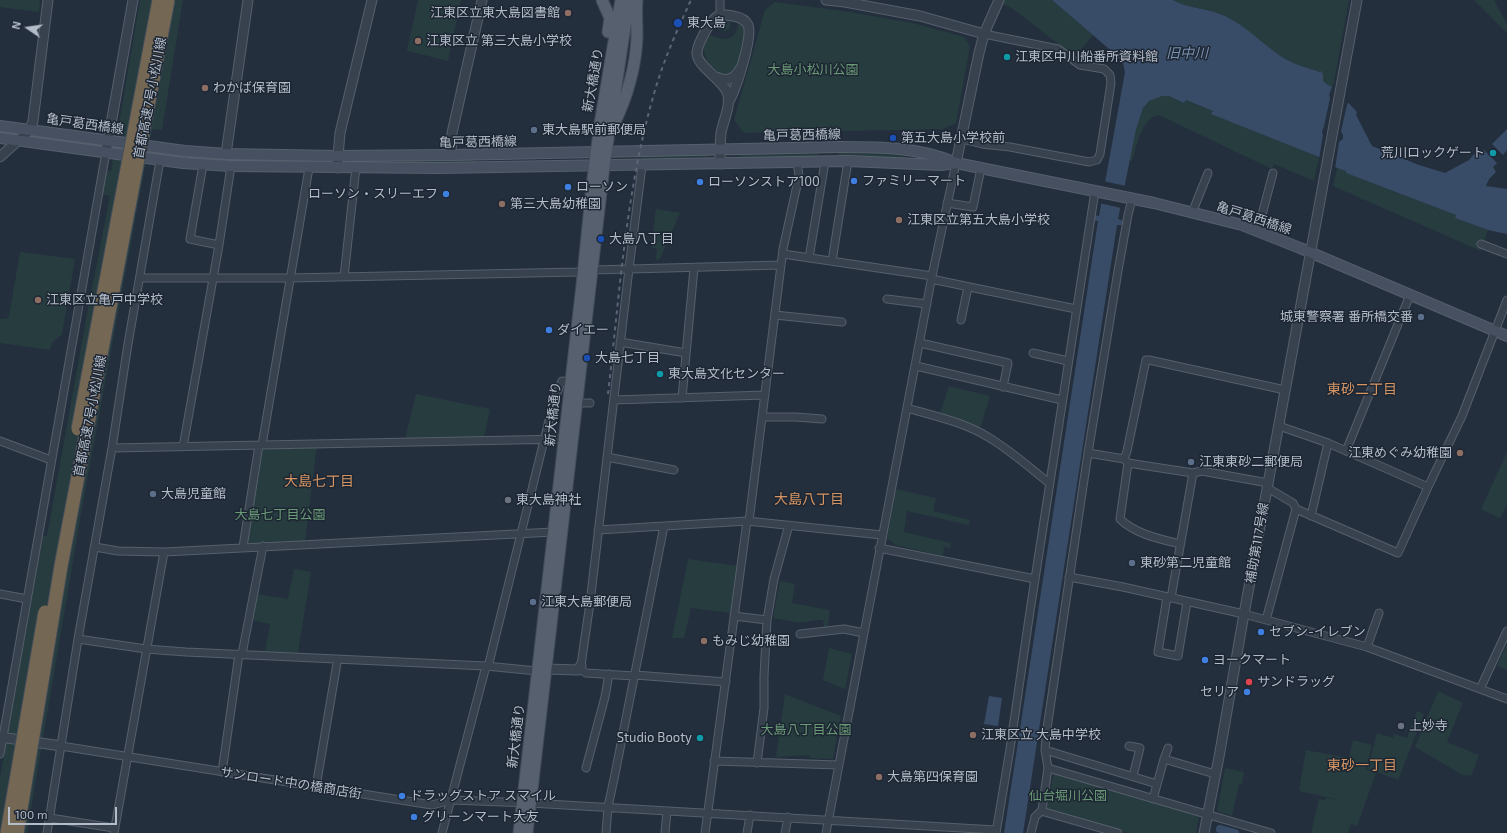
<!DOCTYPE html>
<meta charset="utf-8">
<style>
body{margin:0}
#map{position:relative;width:1507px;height:833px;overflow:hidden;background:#242f3e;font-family:"Exo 2",sans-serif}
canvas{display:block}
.north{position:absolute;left:8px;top:8px;width:40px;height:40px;-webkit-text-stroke:3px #1d2633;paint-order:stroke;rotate:283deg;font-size:11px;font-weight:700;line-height:16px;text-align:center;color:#b4bcc9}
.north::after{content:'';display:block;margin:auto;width:14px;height:18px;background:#b4bcc9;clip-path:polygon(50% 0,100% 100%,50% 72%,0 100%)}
.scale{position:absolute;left:8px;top:807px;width:109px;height:18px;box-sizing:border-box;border:2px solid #b4bcc9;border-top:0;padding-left:5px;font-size:12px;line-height:14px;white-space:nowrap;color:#b4bcc9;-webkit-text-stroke:3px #1d2633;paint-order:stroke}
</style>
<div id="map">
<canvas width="1507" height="833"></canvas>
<div class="north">N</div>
<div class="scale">100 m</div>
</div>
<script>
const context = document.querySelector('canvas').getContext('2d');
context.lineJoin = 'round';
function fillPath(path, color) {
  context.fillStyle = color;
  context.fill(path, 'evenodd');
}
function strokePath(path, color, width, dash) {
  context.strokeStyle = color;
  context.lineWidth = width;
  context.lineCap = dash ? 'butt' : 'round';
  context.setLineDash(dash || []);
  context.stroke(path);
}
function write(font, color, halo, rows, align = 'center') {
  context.font = font + ' "Exo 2","Noto Sans JP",sans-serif';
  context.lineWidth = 3;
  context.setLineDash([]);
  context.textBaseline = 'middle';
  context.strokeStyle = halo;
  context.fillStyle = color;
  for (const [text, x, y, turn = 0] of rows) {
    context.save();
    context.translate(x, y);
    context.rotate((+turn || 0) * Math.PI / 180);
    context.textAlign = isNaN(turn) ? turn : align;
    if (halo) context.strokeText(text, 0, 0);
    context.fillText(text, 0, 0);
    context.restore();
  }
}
fillPath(new Path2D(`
 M0,0h40l-1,12 -39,-5z
 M140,0h43l-21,130 -10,-1 -70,379 -55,325h-27v-55l43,-242h4l40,-222 23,-118 -8,-2 4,-24 5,1z
 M418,0h43l-13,61 -40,-10 -1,-1z
 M993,0h59l41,35 -18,22 -59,-46 -8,-5z
 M1173,0h176l-16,87c-9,-3 -11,-7 -13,-15 -12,-4 -24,-7 -35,-13 -21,-13 -37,-31 -60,-43 -16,-8 -36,-7 -52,-16z
 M1474,0h20l13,24v9z
 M775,2l68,9 70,12 51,14 6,9 -14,77 -13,6 -199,4 -10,-13 31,-110z
 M726,19l4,3v6l-5,3 -8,-2 -2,-2 1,-4z
 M739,21l8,9 -8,35 -9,10h-8c-13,-7 -27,-28 -11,-40 17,8 25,4 28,-14z
 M1158,96h11l15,7 1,-3 28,11 -1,3 107,43 -5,24 -40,-17 -2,5 -113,-54c-18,4 -22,31 -27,46l-3,-1c3,-15 7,-46 18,-57 3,-3 8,-5 11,-7z
 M838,150h33l34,6v2l-27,-1 -40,1z
 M784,152l34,2v4l-39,-2 -39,1v-4z
 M708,154v3h-3l-63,2v-3z
 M459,159l17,2v2l-71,-1v-2z
 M1337,168l10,3 -1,2 110,42 -1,3 33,12 -7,21 -148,-65z
 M656,209l24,4 -20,46 -4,1 1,-11 -6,-2z
 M20,252l55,7 -13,75 -10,9 -2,7 -50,-7v-24h6l3,-3z
 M949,386l41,10 -10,33 -16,-8 -24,-8z
 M416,394l74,15 -6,28 -79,2z
 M317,444l-12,98 -57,3 -2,-2 17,-97z
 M1507,452v52l-7,14 -19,-9z
 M896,489l40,9 -3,13 37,9 -1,5 -62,-14 -3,21 47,11 -1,5 -6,-1 -1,9 -48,-11 -1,-2 -7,-4z
 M688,559l50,7 -8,47 -39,-5 -7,30h-12z
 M294,569l17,3 -13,81 -33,-1 5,-28 -18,-4 5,-26 31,5z
 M780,581l15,3 -3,19 38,7 -2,16 -4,1 -1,-7c-9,0 -17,3 -27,2 -7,-1 -15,-3 -23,-4z
 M1507,644v26l-10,-4z
 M829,648l23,6 -7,35 -22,-9z
 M1438,691l25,12 -16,39 32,13 -8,21 -10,-2 -46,-27z
 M785,694l56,22 -8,43 -23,-1 -1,-3 -33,2z
 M1417,711l7,3 -26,66 -30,-11 9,-36 16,5 1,-4 13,4z
 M1353,740l19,5 -6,25 10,3 -19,53 -6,-2 -3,9h-37l8,-34 6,1 1,-2 14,2 -41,-9 7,-41 43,8z
 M1225,768l19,4 -2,12h-3l-7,32 -15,-5z
 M1054,772l145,44 -3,17h-67l-80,-23 -2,-3z`), '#263c3f');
fillPath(new Path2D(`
 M1052,0h121c16,9 36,8 52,16 23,11 39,30 60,43 11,6 23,9 35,13l1,-1 2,3v7l5,4 5,2 24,25 -1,3 16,31 47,19 26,8 24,-13 8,-9 4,3 3,-4 13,13 -4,4 3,5 -7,7 -3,7 21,3v45l-19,-4 -33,-12 1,-3 -110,-42v-2l-9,-3 -18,-11 -108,-43 2,-3 -27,-11 -2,3 -15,-7h-7l-13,5 -6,7 -7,21 -18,90 5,2v4h-6l-94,608h-19l94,-612 -5,-1 1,-5 5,1 26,-144 -2,-9 -8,-9z
 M1507,129v21l-4,5 -11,-11z
 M989,696l13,2 -4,28 -14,-2z`), '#394c67');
fillPath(new Path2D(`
 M1333,84l16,17 -2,4 -6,26 2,4v4l-4,3 -4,27 -16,-10 4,-24 -1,-3 2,-6 6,-28 -1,-3z
 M1103,181l23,5 -5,22 -22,-5z`), '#242f3e');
strokePath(new Path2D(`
 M1220,829l15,4`), '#394c67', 8);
const minor = new Path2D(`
 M720,15v-15
 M962,139l20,5 28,3 79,15 8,-2 3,-6 11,-71 -1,-8 -6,-6 -24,-4 -22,-16 -74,-15
 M203,165l-13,74 29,6
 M947,203l26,4 8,-39
 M1192,213l16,-40
 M1258,230l15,-57
 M1481,244l26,10
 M783,254l149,22
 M809,258l16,-96
 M832,261l16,-100
 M344,277l12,-110
 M140,278h150l288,-6 14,-2 189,-5
 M931,279l145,30
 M887,299l40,5
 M775,315l67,7
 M961,320l7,-33
 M620,342l66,11
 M920,343l88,20 -5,24
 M1033,353l35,8
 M916,366l146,34
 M682,398l12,-130
 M614,400l151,-5
 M577,403h13
 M907,408c27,8 57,14 81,29 22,13 41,30 61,46
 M762,417h34l26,2
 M1279,426l49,17 100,44
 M0,441l51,19
 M262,445l47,-277
 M183,447l36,-202 12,-79
 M112,448l452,-9
 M1346,451l64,-156
 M1088,453l36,6 4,4 65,10 9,-2 66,12
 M607,457l67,13
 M1124,459l3,-8 19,-91h3l136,30
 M1128,463l-8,56c15,15 40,20 60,25
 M1267,490h4l22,13 3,6 102,44 30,-66 34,-71 45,-116
 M1311,516l17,-73
 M749,521l34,-272 16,-73 -2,-14
 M598,530l149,-9 135,14
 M95,547l23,4 46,1 390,-20
 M243,547l16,-102
 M879,548l156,31
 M1069,577l54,10 121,27 123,33 140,52
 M0,594l27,5
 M1167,597l-9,55 20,4 9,-54
 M1171,598l22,-125
 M734,616l33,4
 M1266,620l30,-111
 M800,634l44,-5 20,4
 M78,639l68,10 40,3 300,14 51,5
 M1367,647l12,-34
 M242,654l21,-108
 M581,665l9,-62 39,-334 13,-103
 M488,667l66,-267 8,-19 9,1
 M580,669l6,4 48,3
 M635,675l91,7
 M1480,689l27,-58
 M61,746l371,59 19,-5 79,3 466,27
 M1129,746l11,2 -7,28
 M1045,750l112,34
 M0,754l106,-602
 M1164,759l4,-11
 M714,761l125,4
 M757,763l7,-55v-32l3,-56 7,-41 15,-54
 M586,768l19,-71 4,-23
 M1048,768l223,65
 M222,772l17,-118
 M316,787l21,-124
 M1153,799l11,-40 51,15
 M1041,811l77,22
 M50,818l64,10
 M47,833l31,-194 34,-191 16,-104 32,-184
 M114,833l50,-281
 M442,833l44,-167
 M606,833l2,-26 7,-33 49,-248
 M665,833l2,-22
 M705,833l42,-312
 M747,833l3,-18
 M785,833l3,-16
 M826,833l106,-557 24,-113
 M996,833l14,-84 19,-131 66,-427
 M1031,833l4,-16 7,-7 6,-42 -3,-18 1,-15 42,-282 30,-182 10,-56 4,-16`);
const tertiary = new Path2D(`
 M826,0l19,2 75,14 64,18
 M716,77c10,5 19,2 24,-8
 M106,152l27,-152
 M226,154l22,-154
 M451,155l1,-22 30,-133
 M0,157l30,-27 3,-9 15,-121
 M956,163l23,-110 5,-19 15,-34
 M720,164c0,-10 0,-21 1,-31 2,-12 11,-29 6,-41 -5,-13 -32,-27 -30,-40 1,-9 13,-32 21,-36 5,-2 10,-1 15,0 6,1 12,3 15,9 5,12 -12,64 -19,76
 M337,168l3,-35 32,-133
 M540,671l6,-2 32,1 3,-5
 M0,737l61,9
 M1204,833l15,-76 25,-143 113,-614`);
const secondary = new Path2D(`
 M0,126l185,25 41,3 111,2 114,-1 389,-8c39,0 81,0 116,16l198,40 88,22 58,23 207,88
 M0,138l183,25 48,3 207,2 410,-7 93,4 15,-2`);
const primary = new Path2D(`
 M602,0l8,18 -2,14
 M614,124c13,-26 22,-58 23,-87 0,-12 -1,-25 0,-37
 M519,833l63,-548 10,-99 8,-62 21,-124
 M527,833l77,-667 25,-166`);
strokePath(minor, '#565f6c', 9);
strokePath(tertiary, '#565f6c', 11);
strokePath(secondary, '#565f6c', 12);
strokePath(primary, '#414a57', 13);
strokePath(minor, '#38414e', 7);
strokePath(tertiary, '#38414e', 9);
strokePath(secondary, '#465061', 10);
strokePath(primary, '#56606e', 11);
strokePath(new Path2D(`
 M608,394c12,-103 18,-208 48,-307 9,-30 22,-59 35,-87`), '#5a6575', 2, [4, 4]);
const motorwayBridge = new Path2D(`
 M78,429l81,-429
 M7,833l38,-221
 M17,833l44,-267 107,-566`);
strokePath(motorwayBridge, '#434c59', 15, []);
strokePath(motorwayBridge, '#746855', 13);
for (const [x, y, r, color] of [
 [568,13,4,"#8d6e63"],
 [678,23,5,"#1a4fb4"],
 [418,41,4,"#8d6e63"],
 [1007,57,4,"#0f9aa8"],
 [205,88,4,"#8d6e63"],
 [534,130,4,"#5c6f8a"],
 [893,138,4,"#1a4fb4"],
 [1493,153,4,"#0f9aa8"],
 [854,181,4,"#3f7fe0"],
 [700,182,4,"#3f7fe0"],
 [568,187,4,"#3f7fe0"],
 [446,194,4,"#3f7fe0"],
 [502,204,4,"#8d6e63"],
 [899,220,4,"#8d6e63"],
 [601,239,4,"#1a4fb4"],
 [38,300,4,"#8d6e63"],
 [1421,317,4,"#5c6f8a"],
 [549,330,4,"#3f7fe0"],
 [587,358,4,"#1a4fb4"],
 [660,374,4,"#0f9aa8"],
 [1460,453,4,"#8d6e63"],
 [1191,462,4,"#5c6f8a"],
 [153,494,4,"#5c6f8a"],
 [508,500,4,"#6b7280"],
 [1132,563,4,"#5c6f8a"],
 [533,602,4,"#5c6f8a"],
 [1261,632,4,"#3f7fe0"],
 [704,641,4,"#8d6e63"],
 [1205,660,4,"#3f7fe0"],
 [1249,682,4,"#e0444e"],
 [1247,692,4,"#3f7fe0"],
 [1401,726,4,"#6b7280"],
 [973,735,4,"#8d6e63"],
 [700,738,4,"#0f9aa8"],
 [879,777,4,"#8d6e63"],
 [402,796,4,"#3f7fe0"],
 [414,817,4,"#3f7fe0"]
]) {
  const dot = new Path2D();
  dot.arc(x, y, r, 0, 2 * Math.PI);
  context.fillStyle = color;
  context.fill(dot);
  strokePath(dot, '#1d2633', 1.5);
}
write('13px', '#b4bcc9', '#1d2633', [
 ["江東区立東大島図書館",560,13,"right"],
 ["東大島",687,23],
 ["江東区立 第三大島小学校",426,41],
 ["江東区中川船番所資料館",1015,57],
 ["わかば保育園",213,88],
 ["東大島駅前郵便局",542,130],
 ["第五大島小学校前",901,138],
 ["荒川ロックゲート",1485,153,"right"],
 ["ファミリーマート",862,181],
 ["ローソンストア100",708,182],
 ["ローソン",576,187],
 ["ローソン・スリーエフ",438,194,"right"],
 ["第三大島幼稚園",510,204],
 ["江東区立第五大島小学校",907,220],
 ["大島八丁目",609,239],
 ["江東区立亀戸中学校",46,300],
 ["城東警察署 番所橋交番",1413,317,"right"],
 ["ダイエー",557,330],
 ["大島七丁目",595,358],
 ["東大島文化センター",668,374],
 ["江東めぐみ幼稚園",1452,453,"right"],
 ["江東東砂二郵便局",1199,462],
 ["大島児童館",161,494],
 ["東大島神社",516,500],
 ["東砂第二児童館",1140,563],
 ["江東大島郵便局",541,602],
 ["セブン-イレブン",1269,632],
 ["もみじ幼稚園",712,641],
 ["ヨークマート",1213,660],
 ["サンドラッグ",1257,682],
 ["セリア",1239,692,"right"],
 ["上妙寺",1409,726],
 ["江東区立 大島中学校",981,735],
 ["Studio Booty",692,738,"right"],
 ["大島第四保育園",887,777],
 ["ドラッグストア スマイル",410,796],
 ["グリーンマート大友",422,817]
], 'left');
write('13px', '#6b9a76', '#1d2633', [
 ["大島小松川公園",813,70],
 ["大島七丁目公園",280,515],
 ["大島八丁目公園",806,730],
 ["仙台堀川公園",1068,796]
]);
write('13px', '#b4bcc9', '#1d2633', [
 ["新大橋通り",593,80,-80],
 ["首都高速7号小松川線",150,98,-79],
 ["亀戸葛西橋線",85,124,8],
 ["亀戸葛西橋線",802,135,-1],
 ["亀戸葛西橋線",478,142,-1],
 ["亀戸葛西橋線",1254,218,18],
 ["新大橋通り",553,414,-84],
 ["首都高速7号小松川線",90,416,-79],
 ["補助第117号線",1257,543,-80],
 ["新大橋通り",516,736,-83],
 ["サンロード中の橋商店街",291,783,9]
]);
write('italic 14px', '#7c92b1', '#1d2633', [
 ["旧中川",1187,53]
]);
write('14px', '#d59563', '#1d2633', [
 ["東砂二丁目",1362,389],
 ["大島七丁目",319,481],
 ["大島八丁目",809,499],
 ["東砂一丁目",1362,765]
]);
</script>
